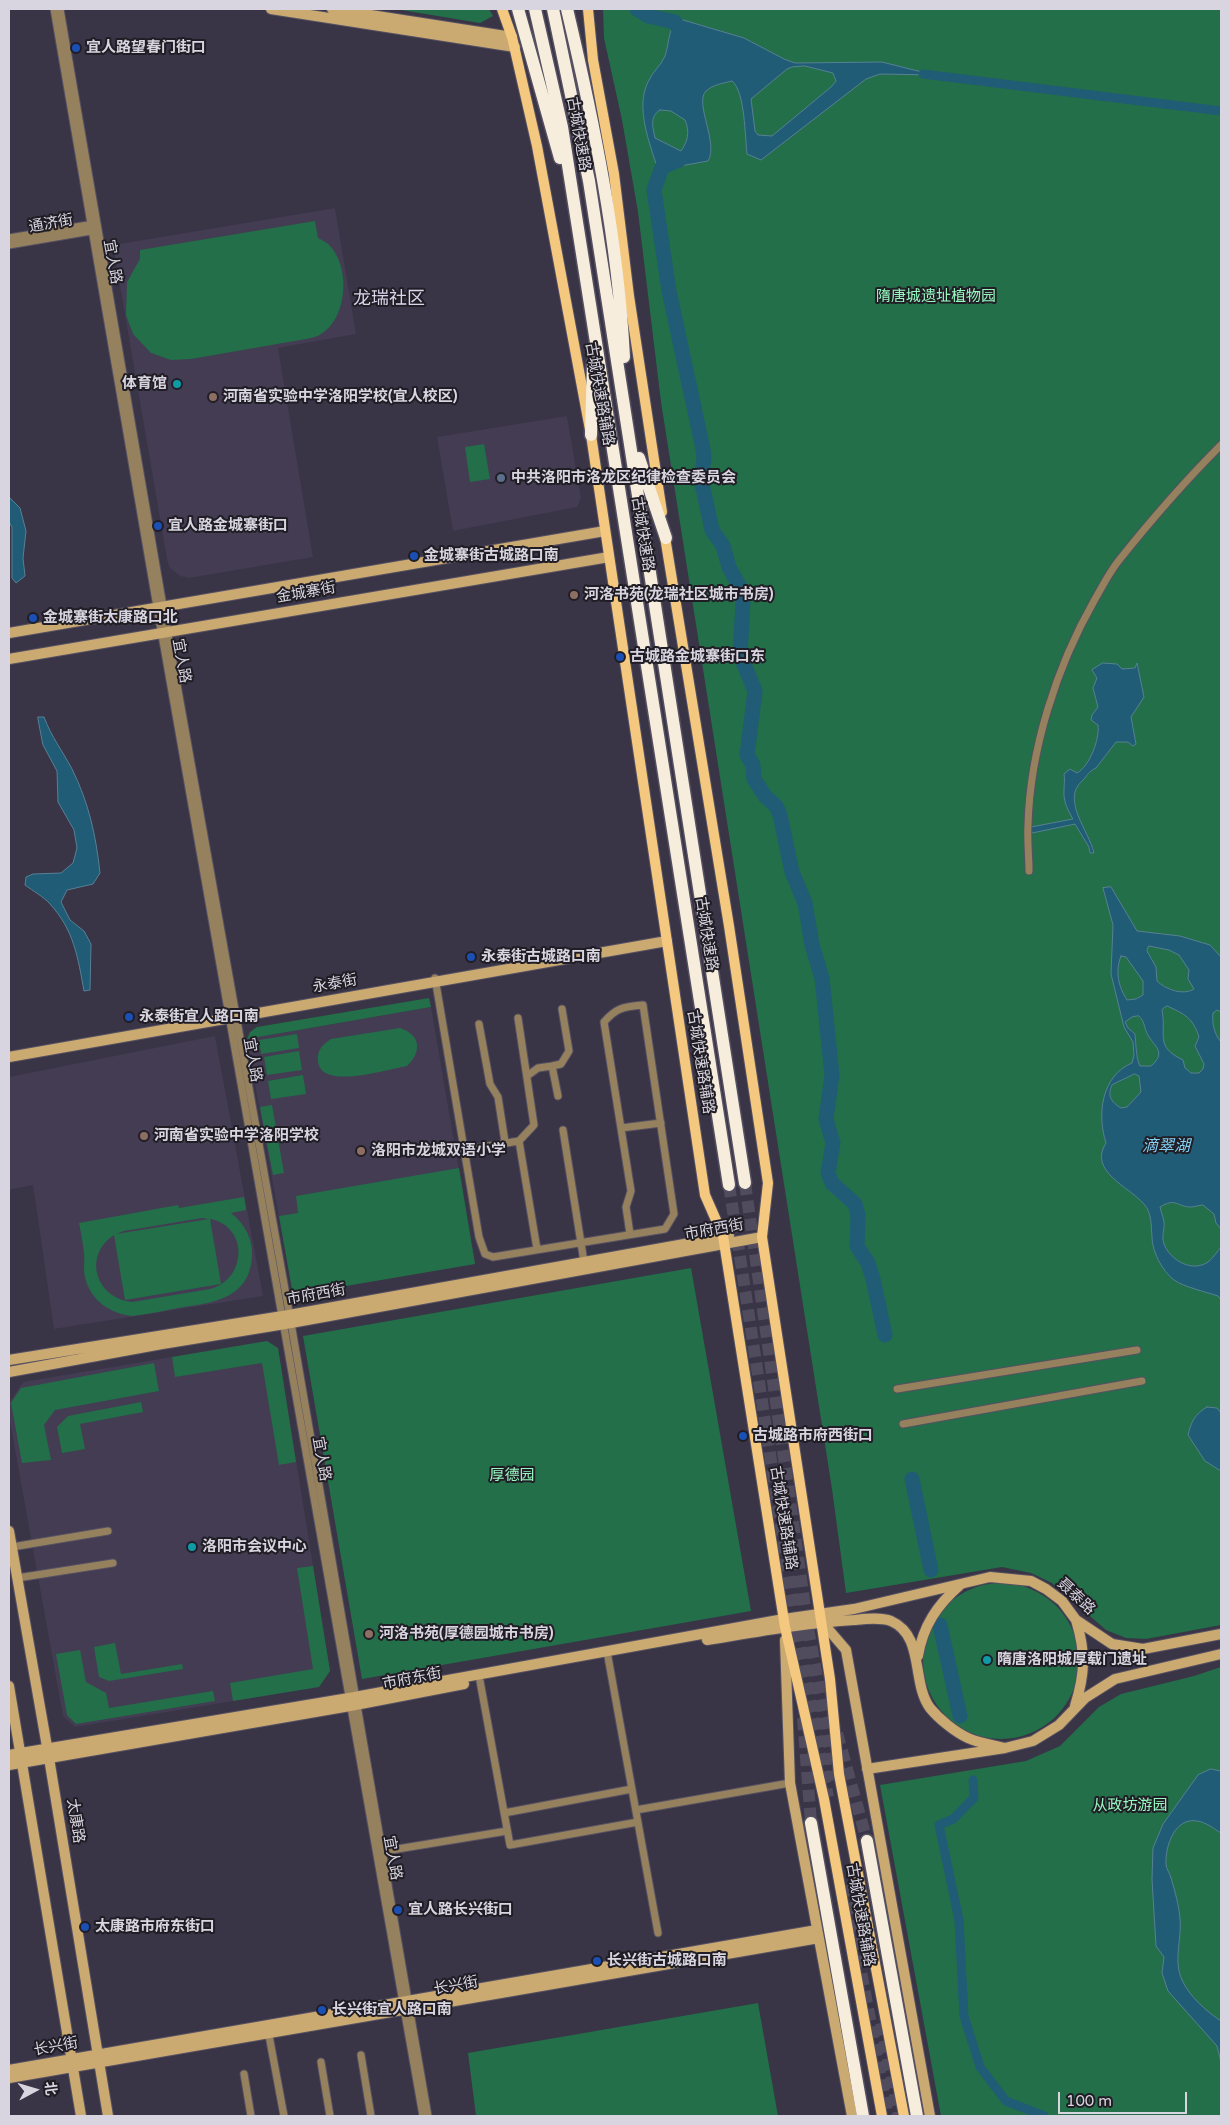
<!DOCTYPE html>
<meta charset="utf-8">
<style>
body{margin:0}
#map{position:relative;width:1230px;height:2125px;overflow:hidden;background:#393446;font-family:"Varela Round","Noto Sans SC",sans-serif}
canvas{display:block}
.frame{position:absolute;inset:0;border:10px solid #d8d5e0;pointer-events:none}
.north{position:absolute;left:10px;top:2065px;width:50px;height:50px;-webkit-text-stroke:4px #201d25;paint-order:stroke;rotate:84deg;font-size:14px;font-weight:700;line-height:20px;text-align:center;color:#d8d5e0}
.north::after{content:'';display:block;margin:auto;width:18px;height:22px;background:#d8d5e0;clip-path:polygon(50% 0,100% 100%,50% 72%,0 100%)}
.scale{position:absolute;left:1058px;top:2092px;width:129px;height:22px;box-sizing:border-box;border:2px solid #d8d5e0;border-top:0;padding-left:6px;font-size:15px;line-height:18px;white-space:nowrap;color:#d8d5e0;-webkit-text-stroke:4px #201d25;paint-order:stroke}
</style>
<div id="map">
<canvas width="1230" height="2125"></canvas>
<div class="frame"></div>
<div class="north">北</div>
<div class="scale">100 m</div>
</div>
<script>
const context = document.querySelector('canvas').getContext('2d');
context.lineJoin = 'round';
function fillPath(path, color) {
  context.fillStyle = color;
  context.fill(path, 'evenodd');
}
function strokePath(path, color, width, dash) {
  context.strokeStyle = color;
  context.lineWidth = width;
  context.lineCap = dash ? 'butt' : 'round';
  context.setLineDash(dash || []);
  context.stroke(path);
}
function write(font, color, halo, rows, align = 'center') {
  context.font = font + ' "Varela Round","Noto Sans SC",sans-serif';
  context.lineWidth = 4;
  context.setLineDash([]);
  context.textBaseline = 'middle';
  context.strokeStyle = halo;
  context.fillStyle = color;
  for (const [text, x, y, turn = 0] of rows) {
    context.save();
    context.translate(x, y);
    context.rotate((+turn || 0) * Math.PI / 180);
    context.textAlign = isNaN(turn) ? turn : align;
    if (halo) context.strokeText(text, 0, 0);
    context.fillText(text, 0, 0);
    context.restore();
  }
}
fillPath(new Path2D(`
 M335,208l21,126 -78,14 35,209 -124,21 -9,-2 -11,-9 -2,-8 -54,-314z
 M567,416l14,82 -4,9 -124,24 -16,-94z
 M431,1007l44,257 -182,31 -46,-256z
 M215,1036l48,260 -209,33 -21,-144 -24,5v-113z
 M267,1341l11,7 52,323 -11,16 -244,40 -12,-11 -54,-300v-13l14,-21z`), '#433c53');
fillPath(new Path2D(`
 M395,9h94l4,7 -13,7z
 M603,9h618v1616l-75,14 -20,-1 -20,-8 -54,-47 -21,-10 -29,-6 -156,26 -14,-104 -171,-1087 -23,-190 -16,-92 -18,-82z
 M315,221l3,17c3,2 7,3 10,6 23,21 20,74 -7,90 -4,3 -10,4 -15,5l-115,20 -20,1 -20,-7 -18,-19 -7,-19 1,-33 13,-23v-9z
 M484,444l6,35 -20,3 -5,-35z
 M429,998l2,9 -184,32 3,-7 7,-5z
 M400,1028c21,7 22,24 7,38 -19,3 -87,25 -89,-5 -1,-11 4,-16 13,-22z
 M297,1034l2,14 -38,6 -2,-14z
 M299,1051l3,19 -35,5 -3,-18z
 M303,1075l3,19 -35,5 -3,-18z
 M272,1105l12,68 -11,2 -13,-68z
 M459,1168l16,96 -182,31 -14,-79 19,-3 -2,-17z
 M244,1197l2,13 -15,3c14,11 22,26 21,43 -2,43 -40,47 -74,52 -15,3 -30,6 -45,8 -23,-2 -43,-16 -48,-39 -2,-8 0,-16 -1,-23 -1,-11 -3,-21 -5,-31l99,-18 1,3zM202,1218l7,1 -93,15 8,-3zM210,1219c39,7 37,61 0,70l-78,13c-37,-4 -49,-47 -18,-67l11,65 96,-16z
 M691,1268l60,343 -389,68 -59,-343z
 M267,1341l11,7 18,114 -17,3 -17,-102 -87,14 -3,-20z
 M154,1363l5,28 -104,19 -11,15 7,35 -29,3 -11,-60 10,-15z
 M141,1402l2,10 -63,12 5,25 -23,4 -5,-26 11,-11z
 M313,1566l17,105 -11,16 -86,14 -3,-18 83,-14 -16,-101z
 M923 1661a78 78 0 1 1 156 0a78 78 0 1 1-156 0Z
 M115,1643l6,31 61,-10 1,5 -74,12 -10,-4 -5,-30z
 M80,1650l6,32 20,11 3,15 104,-17 2,10 -139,23 -9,-9 -11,-61z
 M1221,1667v449h-280l-61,-331 146,-24 34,-15 39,-39 22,-13 73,-18z
 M758,2003l20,113h-302l-8,-63z`), '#226f49');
const water = new Path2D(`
 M683,20l61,18 40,21 11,4 87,-1 52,13 -54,-1 -14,5 -105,81 -14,-6c-2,-17 -2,-63 -15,-73 -8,2 -20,4 -26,10 -12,12 13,52 2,70l-50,9c-8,-26 -23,-62 -10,-88 4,-10 13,-16 17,-26 4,-12 3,-23 10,-34zM805,66l28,7 3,8 -5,6 -59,49 -14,-1 -3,-4 -4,-32 36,-30 5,-2zM660,110l11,1 14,9c5,12 3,21 -4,31l-26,-13c-2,-11 -6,-21 5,-28z
 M9,497l11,11 6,23 -3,27 2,18 -9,7 -4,-5v-51l-3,-5z
 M1103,663l14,1 5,5 13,-1 2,-5 7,34 -13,20 5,27 -3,2 -5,-4h-12l-20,26c-7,3 -9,8 -14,13 -21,19 7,50 12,72h-4l-1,-6 -14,-23 -43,9 -1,-6 42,-8c-5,-8 -10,-19 -9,-28 0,-7 1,-9 0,-17l6,-5 7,4c13,-7 23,-35 21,-48l-7,-5 1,-5 6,-8 -5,-19 4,-10 -5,-8z
 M38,717h6c8,21 18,33 28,52 17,34 24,67 28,104l-7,11 -26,6 -6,12 9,18 14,11 7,13 -1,46 -6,1c-6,-33 -10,-61 -34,-87 -6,-7 -17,-13 -25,-19l1,-8 7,-3 28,-1 12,-10 4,-15 -3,-18 -16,-28 -1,-31 -14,-26z
 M1111,887l26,44 43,5 30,9 11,12v55l-4,-2 -4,3c-1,10 1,21 8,29v187l-5,-6 -2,-9 -11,-9c-4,0 -8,2 -12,2 -14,0 -15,-10 -31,0 1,5 3,9 4,15 1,8 -3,13 0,22 6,16 28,29 44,18 5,-4 9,-10 13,-15v53l-3,-4c-12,-4 -34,-9 -44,-16 -12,-9 -22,-29 -22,-43 -1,-12 0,-24 -8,-33 -16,-18 -56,-33 -38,-61 -9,-28 -5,-67 26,-80l2,-8 -1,-13 -9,-15 -13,-53 2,-49 -10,-37zM1149,946l20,4 10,5 10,15 -1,9 6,10c-11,7 -29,0 -37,-8l-1,-14 -9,-16zM1121,956l5,1 17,24v14l-7,4 -9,1c-9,-14 -12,-29 -6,-44zM1167,1006c18,8 26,12 32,31l-4,9 9,18 -1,5 -4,4h-8l-6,-5 -2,-8c-29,-14 -16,-24 -21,-50zM1139,1016c5,5 5,9 7,15 5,14 23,20 5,35h-11c-4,-7 -4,-23 -5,-32l-7,-6 -3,-6 7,-5zM1135,1074l4,2 2,16 -14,15 -6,1c-10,-6 -14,-12 -9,-23z
 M1207,1407l10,1 4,5v58l-16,-10 -17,-26c3,-13 7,-21 19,-28z
 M1211,1769l10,2v62c-7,-4 -15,-11 -24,-12 -22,-4 -32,25 -31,43 0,5 4,9 5,14 4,13 8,28 9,41 2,20 -7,42 2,61 7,16 25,32 39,41v41l-4,-16 -49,-55 -6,-18 2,-16 -8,-11 -4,-67 1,-31 10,-24 35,-49z`);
fillPath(water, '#205c75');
strokePath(water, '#578095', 1);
strokePath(new Path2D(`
 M923,74l298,37
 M973,1780l1,18 -21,21 -14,6 20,95 5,96 16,51 26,34 38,15`), '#205c75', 9);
strokePath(new Path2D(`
 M637,9l11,7 27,6 10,18
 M679,160l-17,7 -8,23 15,101 34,158 1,10 -3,20 11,51 11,16 6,21 11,20 3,15 -3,53 15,36 -8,64 6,10 1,14 11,17 11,10 4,9 12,57 13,31 7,42 10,33 10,97 -6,44 7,24 -5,30 4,10 23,21 3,11 -1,31 11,17 5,16 12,56
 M912,1479l19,91
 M940,1625l20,91`), '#205c75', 15);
strokePath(new Path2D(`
 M745,1183l63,445 28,152
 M729,1185l68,446 31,166
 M803,1718l8,105
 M837,1733l30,108
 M845,1885l43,231
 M881,2023l18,93`), '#514c5d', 12, [12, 6]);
const street = new Path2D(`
 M54,9l103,598 266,1509
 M60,9l103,597 128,717 137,793
 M9,238l85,-14
 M9,245l88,-15
 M1029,871c0,-15 -2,-31 -1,-46 2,-76 29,-159 66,-224 8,-14 16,-30 26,-42 32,-40 65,-78 101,-114
 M435,978l44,259 6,17 8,3 172,-28 9,-15 -31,-209c-19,2 -26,2 -39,17l27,169 -5,16 4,27
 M518,1018l16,107 -15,16 18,108
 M479,1024l11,60 8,13 7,45
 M527,1076l11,-8 14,-2
 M558,1096l-6,-30 9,-2 8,-13 -7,-42
 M621,1128l40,-5
 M563,1130l21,132
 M464,1150l55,-9
 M897,1389l240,-39
 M903,1424l239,-43
 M12,1547l96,-16
 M17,1578l96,-15
 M608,1657l50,276
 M480,1681l30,164 128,-23
 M636,1810l154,-27
 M504,1813l128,-24
 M379,1852l128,-21
 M268,2030l16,86
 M361,2055l10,61
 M321,2062l9,54
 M244,2074l7,42`);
const secondary = new Path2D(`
 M271,9l244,38
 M332,9l180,28
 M9,633l596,-102
 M9,659l600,-102
 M9,1057l658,-116
 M9,1360l280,-45 440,-79
 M9,1372l153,-28 129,-21 471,-86
 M9,1531l40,227 59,358
 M822,1622l24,28 84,466
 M707,1640c49,-8 97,-17 147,-20 11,-1 26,-3 37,1 34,15 20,61 39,87 9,11 25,24 38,30 11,5 25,7 37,10
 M785,1640l5,143 62,333
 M918,1656c5,-30 19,-51 42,-71
 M9,1686l72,430
 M1075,1706c10,-32 11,-53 1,-86
 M9,1755l340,-57 435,-79 70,-10 136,-32 41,4 15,8 16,12 14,19 36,24 31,5 78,-15
 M9,1765l341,-59 114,-22
 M867,1769l138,-21 28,-7 26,-16 26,-27 30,-19 106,-25
 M9,2070l808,-140
 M9,2078l810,-140`);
const primary = new Path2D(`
 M502,9l10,28 25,109 54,289 114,760 18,41 62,391 39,172 58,317
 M588,9l5,51 21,114 15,122 33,216
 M664,531l65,395 39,257 -6,54 68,442 9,95 65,342`);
const highway = new Path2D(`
 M518,9l42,149
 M535,9l27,118 167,1058
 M553,9l36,172 156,1002
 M567,9c27,114 51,231 57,348
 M591,435l2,-72
 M639,458l27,80
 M811,1823l52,293
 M867,1841l50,275`);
strokePath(street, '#565162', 9);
strokePath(secondary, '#565162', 12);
strokePath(primary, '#565162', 12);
strokePath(highway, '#565162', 15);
strokePath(street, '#96815e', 7);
strokePath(secondary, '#cbaa72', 10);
strokePath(primary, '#f4c97f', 10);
strokePath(highway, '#f7eddd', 12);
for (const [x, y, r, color] of [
 [76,48,5,"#1a4fb4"],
 [177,384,5,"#0f9aa8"],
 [213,397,5,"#8d6e63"],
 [501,478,5,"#5c6f8a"],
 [158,526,5,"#1a4fb4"],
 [414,556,5,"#1a4fb4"],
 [574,595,5,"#8d6e63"],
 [33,618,5,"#1a4fb4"],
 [620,657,5,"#1a4fb4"],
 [471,957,5,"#1a4fb4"],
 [129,1017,5,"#1a4fb4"],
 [144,1136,5,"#8d6e63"],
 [361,1151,5,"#8d6e63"],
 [743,1436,5,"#1a4fb4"],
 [192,1547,5,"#0f9aa8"],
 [369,1634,5,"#8d6e63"],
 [987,1660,5,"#0f9aa8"],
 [398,1910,5,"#1a4fb4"],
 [85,1927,5,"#1a4fb4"],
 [597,1961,5,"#1a4fb4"],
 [322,2010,5,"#1a4fb4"]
]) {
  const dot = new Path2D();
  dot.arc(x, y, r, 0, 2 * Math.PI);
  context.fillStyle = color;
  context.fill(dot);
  strokePath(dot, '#201d25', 2);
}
write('bold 15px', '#d8d5e0', '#201d25', [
 ["宜人路望春门街口",86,48],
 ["体育馆",167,384,"right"],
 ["河南省实验中学洛阳学校(宜人校区)",223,397],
 ["中共洛阳市洛龙区纪律检查委员会",511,478],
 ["宜人路金城寨街口",168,526],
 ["金城寨街古城路口南",424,556],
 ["河洛书苑(龙瑞社区城市书房)",584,595],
 ["金城寨街太康路口北",43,618],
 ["古城路金城寨街口东",630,657],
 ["永泰街古城路口南",481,957],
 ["永泰街宜人路口南",139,1017],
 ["河南省实验中学洛阳学校",154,1136],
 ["洛阳市龙城双语小学",371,1151],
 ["古城路市府西街口",753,1436],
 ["洛阳市会议中心",202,1547],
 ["河洛书苑(厚德园城市书房)",379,1634],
 ["隋唐洛阳城厚载门遗址",997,1660],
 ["宜人路长兴街口",408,1910],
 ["太康路市府东街口",95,1927],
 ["长兴街古城路口南",607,1961],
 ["长兴街宜人路口南",332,2010]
], 'left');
write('15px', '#d8d5e0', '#201d25', [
 ["古城快速路",578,134,80],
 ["通济街",51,224,-10],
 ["宜人路",112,262,80],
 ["古城快速路辅路",599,394,80],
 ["古城快速路",642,534,81],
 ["金城寨街",306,593,-10],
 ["宜人路",181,661,80],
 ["古城快速路",706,934,81],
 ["永泰街",335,984,-10],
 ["宜人路",252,1060,80],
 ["古城快速路辅路",700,1062,81],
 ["市府西街",714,1230,-10],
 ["市府西街",316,1295,-10],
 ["宜人路",321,1459,80],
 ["古城快速路辅路",783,1518,81],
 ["聂泰路",1076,1597,43],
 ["市府东街",412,1679,-11],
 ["太康路",75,1821,81],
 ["宜人路",392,1858,80],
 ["古城快速路辅路",860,1915,80],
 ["长兴街",456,1986,-10],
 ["长兴街",56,2047,-10]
]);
write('15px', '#97fac1', '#201d25', [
 ["隋唐城遗址植物园",936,297],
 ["厚德园",512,1476],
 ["从政坊游园",1130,1806]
]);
write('italic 16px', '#84d0f5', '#201d25', [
 ["滴翠湖",1166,1147]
]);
write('18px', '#dad5eb', '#201d25', [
 ["龙瑞社区",389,299]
]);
</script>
